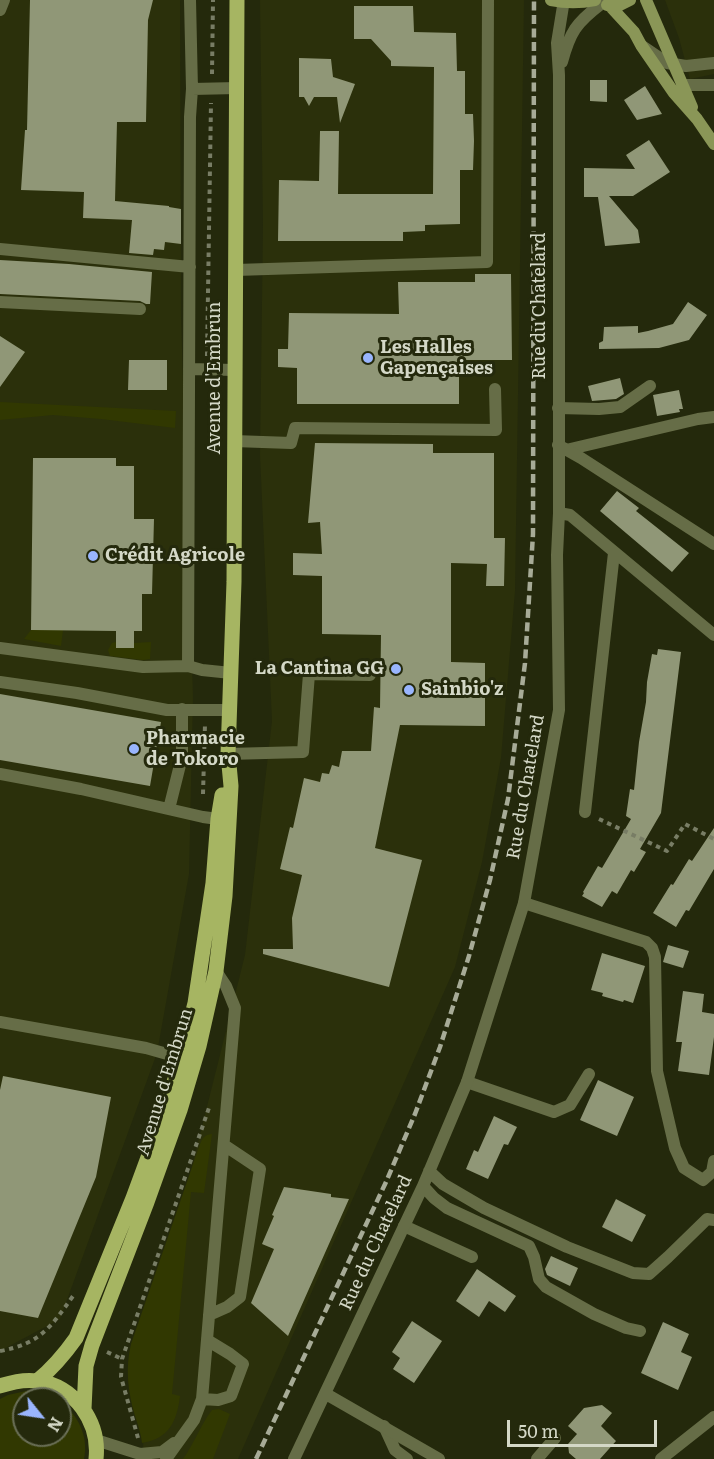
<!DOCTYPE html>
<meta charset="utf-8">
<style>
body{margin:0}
#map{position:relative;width:714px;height:1459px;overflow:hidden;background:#24290c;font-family:Literata,serif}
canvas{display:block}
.north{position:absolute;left:12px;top:1387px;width:60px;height:60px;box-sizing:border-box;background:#24290c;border:2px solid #6a6f57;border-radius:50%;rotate:120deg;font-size:16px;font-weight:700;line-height:24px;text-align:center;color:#d4d8c7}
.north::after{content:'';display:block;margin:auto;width:21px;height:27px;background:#99b5fd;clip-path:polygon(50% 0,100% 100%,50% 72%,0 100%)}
.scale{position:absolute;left:507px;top:1420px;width:150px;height:27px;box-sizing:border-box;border:3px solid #d4d8c7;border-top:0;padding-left:8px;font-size:18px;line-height:21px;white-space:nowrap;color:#d4d8c7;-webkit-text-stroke:4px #24290c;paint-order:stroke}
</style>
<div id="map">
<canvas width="714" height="1459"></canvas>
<div class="north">N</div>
<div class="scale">50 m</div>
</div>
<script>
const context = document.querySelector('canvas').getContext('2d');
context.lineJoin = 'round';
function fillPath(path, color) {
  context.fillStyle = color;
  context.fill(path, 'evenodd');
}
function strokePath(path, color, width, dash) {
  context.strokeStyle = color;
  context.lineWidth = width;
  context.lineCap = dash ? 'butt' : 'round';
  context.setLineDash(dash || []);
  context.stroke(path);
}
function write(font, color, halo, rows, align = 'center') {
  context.font = font + ' Literata,serif';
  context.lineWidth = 6;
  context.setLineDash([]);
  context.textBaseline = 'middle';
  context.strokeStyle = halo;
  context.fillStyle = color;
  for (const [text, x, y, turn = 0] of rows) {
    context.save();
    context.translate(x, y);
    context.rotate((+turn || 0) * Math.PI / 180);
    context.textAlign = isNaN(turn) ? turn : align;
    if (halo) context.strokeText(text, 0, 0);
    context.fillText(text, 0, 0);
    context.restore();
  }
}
fillPath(new Path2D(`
 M0,0h180l1,318 12,379 -4,177 -32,179 -97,266 -60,32z
 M260,0h264l-9,591 -14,167 -19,104 -27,105 -217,492h-95l1,-69 13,-84 88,-351 27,-234 -12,-266 3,-230z
 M665,0h49v74l-24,5 -11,-41z`), '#2b300b');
fillPath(new Path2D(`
 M0,402l176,9 -1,17 -74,-9 -48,-4 -53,5z
 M31,630h32l-2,16 -37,-7z
 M116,642l1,6h17v-5l17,-1 -1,17 -7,1 -33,-4 -2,-6 4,-7z
 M212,1134l-8,59 -13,-1 -19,202 8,2c-3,25 -11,43 -38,47 -1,-9 -4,-18 -7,-27 -7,-24 -10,-47 -4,-72l68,-197c3,-8 4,-12 13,-13z
 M26,1391l19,2 11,6h-32v36h36v-34c18,14 29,35 24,58h-84v-60l8,-4z
 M219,1409l11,5 -17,45h-30c11,-15 17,-33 29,-49z`), '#313801');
fillPath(new Path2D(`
 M30,0h123l-5,20 -2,102h-29l-2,79 54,5v1l12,2v35l-16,-2 -1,8 -10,-1 -1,6 -24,-2 3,-33 -49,-2 1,-26 -63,-2 4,-60h2z
 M354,6h59l1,26 42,1 1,38h8v43h8l1,27 -1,29h-13v54l-35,1v6l-22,1v9h-125l1,-61 40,1 1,-50h19l-1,63h95l1,-127 -43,-1v-5l-20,-22h-17z
 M299,58l32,1 2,18 22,7 -15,39 -3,-26h-23l-5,9 -5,-9h-5z
 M590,80h17v22l-17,-1z
 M645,86l17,28 -25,6 -13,-20z
 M649,140l21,32 -37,24h-24l29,34 2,13 -35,3 -7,-49h-14v-29l51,1 -9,-14z
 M0,260l69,4 83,8 -2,32h-4l-6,-3 -140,-7z
 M475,274h36l1,86h-53v44h-162v-36l-19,-1v-18h10l1,-36 110,1 -1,-32h77z
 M688,302l19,13 -18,25 -30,8 -60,1v-6l4,-2 1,-14 34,-1v7l10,-2 25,-7z
 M0,336l25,16 -25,35z
 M129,360h38v30h-39z
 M620,378l4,16 -8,5 -24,2 -4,-15z
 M679,390l4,19h-4l1,3 -23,4 -4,-21z
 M315,443l118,1v9h61v85h11l-1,48h-18l1,-22 -36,-1v99l34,1v63l-85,-1 -25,123 47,12 -33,127 -126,-33v-5h30l-1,-31 10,-43 -22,-6 10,-42 3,1 11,-50 16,4 2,-9 7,1 3,-9 7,2 3,-16h29l3,-44 6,1 1,-73 -59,-1v-58l-29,-1v-22l29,1 -2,-32 -12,1z
 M33,458h83v8h18v53h20l-2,75h-10v37h-8v17h-18v-17l-85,-1z
 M617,491l22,17 -3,3 53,42 -17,19 -72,-61z
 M658,649l23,3 -20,161 -21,36 6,3 -12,20 -3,-2 -14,24 -5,-3 -10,16 -20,-11 2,-3 -1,-1 15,-26 4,2 29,-49 -5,-3 4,-27 4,1 5,-48 7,-40 1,-20 5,-28 5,1z
 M0,694l161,28 -11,64 -150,-26z
 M714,828v41l-25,42 -3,-1 -10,17 -23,-14 18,-29 2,1 16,-26 3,2z
 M668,945l21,6 -6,17 -20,-6z
 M602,953l43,13 -12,37 -9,-3 -1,2 -21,-6 1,-3 -12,-3z
 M683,991l21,3 -2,18 12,2v23l-5,38 -31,-4 4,-29h-6z
 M3,1076l108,21 -15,80 -58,141 -38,-7v-221z
 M598,1080l36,17 -17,39 -37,-16z
 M494,1116l23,11 -9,18 -4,-1 -16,35 -22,-10 8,-19 4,2z
 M284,1187l47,7v3l18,2 -61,137 -37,-33 23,-54 -12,-5 12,-28 -2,-1z
 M616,1199l30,16 -14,27 -30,-15z
 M551,1256l27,12 -8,18 -23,-11 -2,-6z
 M477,1269l39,27 -11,16 -16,-11 -10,16 -23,-16z
 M412,1321l30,20 -28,42 -21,-14 7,-11 -8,-6z
 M663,1322l26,12 -8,18 11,5 -14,33 -37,-17z
 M602,1405l10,8 -11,13 15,15 -16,18h-24l-7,-6 -1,-9 9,-10 -9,-8 16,-18z`), '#909777');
strokePath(new Path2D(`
 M212,74l1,-74
 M207,356l4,-253
 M203,794l2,-70
 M599,819l68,32 18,-27 29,15
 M0,1351c40,-7 51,-24 73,-55
 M107,1352l15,7
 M138,1438l-17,-61 1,-18 88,-254`), '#787d65', 4, [4.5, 4.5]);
strokePath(new Path2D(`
 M190,0l2,89 -2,28 -2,549 14,4 29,3
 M0,10l4,-10
 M642,46l25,17 19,3 28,-3
 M192,89l45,-1
 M0,249l190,18
 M0,302l140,7
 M189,369l46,1
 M558,408l41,1 21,-2 30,-21
 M234,441l57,2 4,-15 201,2 -1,-41
 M566,450l132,-31 16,-2
 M0,648l143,19 45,-1
 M0,682l77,11 90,17h62
 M228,754l75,-2 6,-78 61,1
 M0,774l81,15 122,28 15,2
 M169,809l13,-52v-48
 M524,903l122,39 6,6 3,9 2,114 18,77 9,20 19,12 9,-8 2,-11
 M0,1022l146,26 35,10
 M467,1082l87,30 16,-7 19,-31
 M404,1226l68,31
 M209,1315l18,-8 13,-10 20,-128 -36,-24
 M202,1399l16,1 13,-4 12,-32 -13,-10 -23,-14
 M384,1426l11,24 12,9
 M96,1440l44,14 22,-2 12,-9
 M166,1459l28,-39 8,-21 33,-391 -9,-22 -10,-15
 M537,1459l18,-21`), '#666d47', 12);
strokePath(new Path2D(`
 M562,62c8,-30 14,-39 39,-58
 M682,85h32
 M236,270l251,-8 1,-262
 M558,445l23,13 133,86
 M559,513l11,2 144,120
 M585,812l29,-259
 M429,1171l14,13 41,24 83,39 66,26 16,1 19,-17 39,-38 7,1
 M423,1186l11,12 13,10 82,38 5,11 5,22 7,8 48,27 32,14 14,3
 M326,1394l113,65
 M294,1459l129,-273 44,-104 57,-179 35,-193 -2,-155 2,-42v-438l-2,-32 7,-43
 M661,1459l53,-42`), '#666d47', 12);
strokePath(new Path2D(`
 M551,0c15,3 29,3 44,0
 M646,0l46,107
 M607,5l11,1 12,-6
 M610,6l24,26 7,13 33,48 23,26 17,25`), '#8a9657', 12);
strokePath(new Path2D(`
 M37,1381c16,-13 27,-26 39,-43l57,-140 34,-92 14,-48 14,-55 18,-120 5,-64 4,-24
 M0,1386c12,-4 24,-7 37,-5 38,5 63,41 59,78
 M84,1409l2,-43 6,-21 55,-143 33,-92 19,-64 17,-75 9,-75 6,-110 -3,-32 6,-172 3,-582`), '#a6b562', 15);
strokePath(new Path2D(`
 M256,1459l130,-277 29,-68 25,-67 29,-91 21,-76 18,-81 17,-136 8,-129 1,-534`), '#a7ab97', 4.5, [9, 4.5]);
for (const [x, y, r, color] of [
 [368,358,6,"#99b5fd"],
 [93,556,6,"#99b5fd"],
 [396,669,6,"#99b5fd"],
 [409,690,6,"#99b5fd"],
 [134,749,6,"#99b5fd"]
]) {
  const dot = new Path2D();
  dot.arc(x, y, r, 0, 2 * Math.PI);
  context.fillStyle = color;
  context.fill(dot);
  strokePath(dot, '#24290c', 2);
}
write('18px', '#d4d8c7', '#24290c', [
 ["Rue du Chatelard",540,306,-90],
 ["Avenue d'Embrun",215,378,-90],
 ["Rue du Chatelard",526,787,-80],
 ["Avenue d'Embrun",165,1082,-73],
 ["Rue du Chatelard",376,1243,-65]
]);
write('bold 18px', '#d4d8c7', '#24290c', [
 ["Les Halles",380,348],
 ["Gapençaises",380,369],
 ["Crédit Agricole",105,556],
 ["La Cantina GG",384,669,"right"],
 ["Sainbio'z",421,690],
 ["Pharmacie",146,739],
 ["de Tokoro",146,760]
], 'left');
</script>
